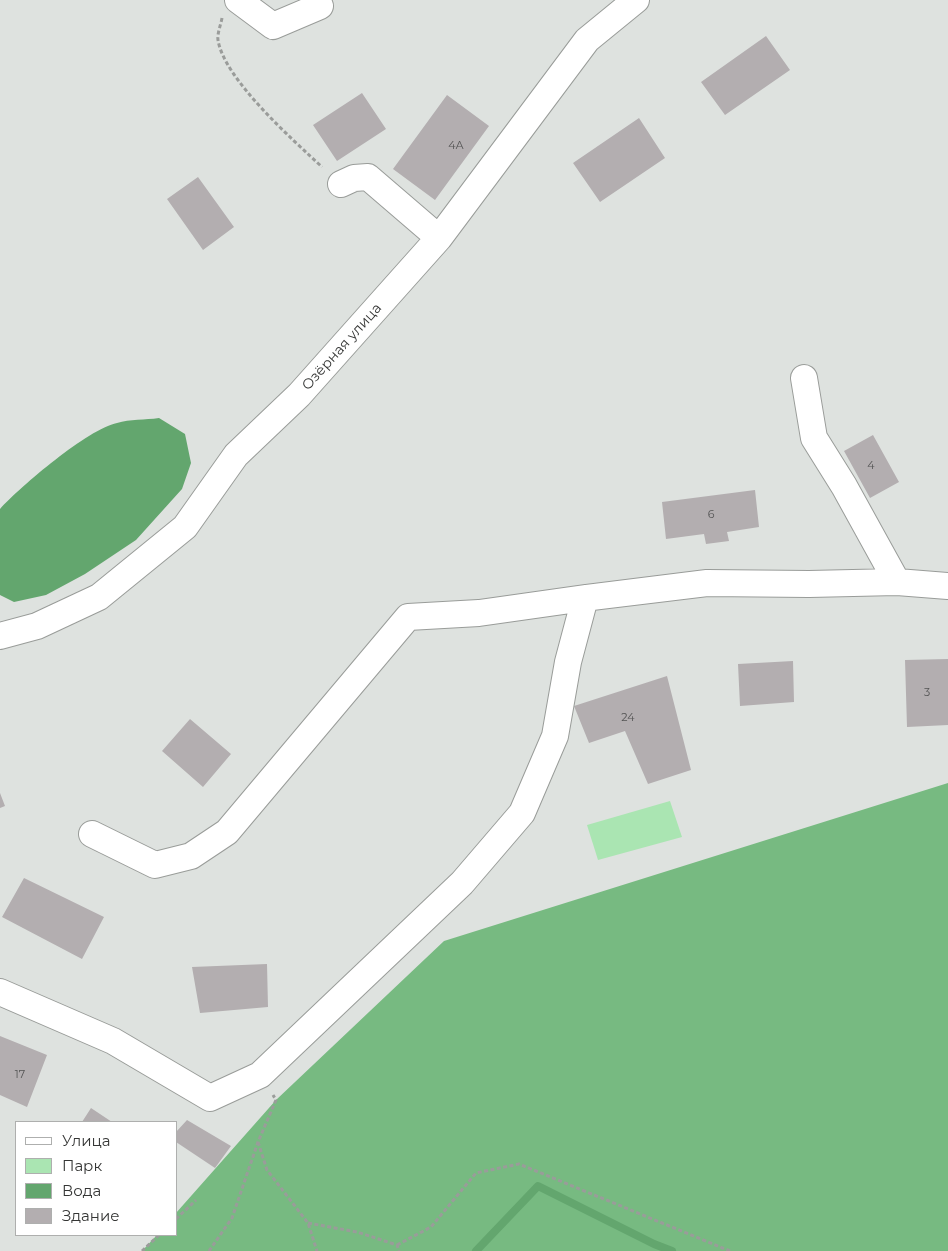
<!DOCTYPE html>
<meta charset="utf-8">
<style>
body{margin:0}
#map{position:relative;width:948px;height:1251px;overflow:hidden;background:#dee2df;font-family:Montserrat,sans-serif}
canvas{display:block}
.legend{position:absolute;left:15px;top:1121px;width:162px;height:115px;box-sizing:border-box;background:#fff;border:1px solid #aeafae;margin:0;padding:6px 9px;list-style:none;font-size:15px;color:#353635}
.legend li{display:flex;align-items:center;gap:10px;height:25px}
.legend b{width:25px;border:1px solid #aeafae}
</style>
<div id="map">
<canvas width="948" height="1251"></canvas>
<ul class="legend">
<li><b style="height:6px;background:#fff"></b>Улица</li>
<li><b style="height:14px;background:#aae5b2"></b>Парк</li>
<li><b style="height:14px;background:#63a66e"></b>Вода</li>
<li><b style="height:14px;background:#b3aeb0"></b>Здание</li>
</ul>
</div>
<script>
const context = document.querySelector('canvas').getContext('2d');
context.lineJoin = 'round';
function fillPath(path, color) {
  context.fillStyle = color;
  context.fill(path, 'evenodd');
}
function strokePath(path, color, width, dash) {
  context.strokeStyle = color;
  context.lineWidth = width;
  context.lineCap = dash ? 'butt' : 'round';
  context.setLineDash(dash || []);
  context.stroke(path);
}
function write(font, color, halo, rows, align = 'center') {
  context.font = font + ' Montserrat,sans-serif';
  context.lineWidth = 4;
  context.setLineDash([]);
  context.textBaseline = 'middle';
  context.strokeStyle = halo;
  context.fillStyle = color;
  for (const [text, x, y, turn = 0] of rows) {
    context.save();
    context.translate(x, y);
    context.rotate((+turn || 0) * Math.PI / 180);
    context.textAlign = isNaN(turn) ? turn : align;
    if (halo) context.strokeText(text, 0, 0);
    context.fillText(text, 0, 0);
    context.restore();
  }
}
fillPath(new Path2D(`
 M670,801l12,36 -84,23 -11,-35z`), '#aae5b2');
fillPath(new Path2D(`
 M948,783v468h-806l15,-16h19v-22l100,-113 168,-159z`), '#77ba81');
fillPath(new Path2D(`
 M159,418l26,16 6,29 -9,26 -46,51 -51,34 -39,21 -32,7 -14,-7v-86c21,-23 88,-80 117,-86 13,-4 28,-3 42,-5z`), '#63a66e');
strokePath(new Path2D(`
 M476,1251l62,-65 116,58 18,7`), '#63a66e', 8);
fillPath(new Path2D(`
 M766,36l24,34 -65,45 -24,-33z
 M362,93l24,36 -49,32 -24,-36z
 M447,95l42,31 -54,74 -42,-31z
 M639,118l26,40 -65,44 -27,-39z
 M198,177l36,50 -31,23 -36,-51z
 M873,435l26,47 -29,16 -26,-47z
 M755,490l4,37 -32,5 2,9 -23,3 -2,-10 -38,5 -4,-37z
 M948,659v66l-41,2 -2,-67z
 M793,661l1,41 -54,4 -2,-42z
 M667,676l24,94 -43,14 -23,-53 -36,12 -15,-37z
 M190,719l41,35 -28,33 -41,-36z
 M0,793l5,13 -5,2z
 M24,878l80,39 -22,42 -80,-42z
 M267,964l1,43 -68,6 -8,-46z
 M0,1036l47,19 -20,52 -27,-12z
 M91,1108l21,14h-30z
 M187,1120l44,26 -16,22 -39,-26v-10z`), '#b3aeb0');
const minor = new Path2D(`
 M238,0l35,26 47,-20
 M341,184l13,-6 14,-1 71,61
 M804,378l10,60 30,48 53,96
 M0,636l37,-10 62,-29 86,-70 51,-72 63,-60 140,-157 148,-198 49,-40
 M92,834l63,31 36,-9 36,-24 181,-215 71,-4 106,-15 122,-15 102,1 88,-2 51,4
 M0,992l113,49 97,57 50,-23 202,-192 60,-70 33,-77 13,-74 17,-64`);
strokePath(minor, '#999c99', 28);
strokePath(new Path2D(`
 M222,18c-1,6 -5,16 -4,22 6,39 75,100 104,127
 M258,1142l9,28 41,53 9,28
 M176,1219l20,-19
 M308,1223l49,9 40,13 2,6
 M397,1245l34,-18 45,-54 43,-9 211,87
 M142,1251l17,-16
 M209,1251l23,-33 26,-76 18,-42 -3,-5`), '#9a9c9a', 3, [4, 2.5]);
strokePath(minor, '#fff', 26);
write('11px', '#545454', null, [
 ["4А",456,146],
 ["4",871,466],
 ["6",711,515],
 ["3",927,693],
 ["24",628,718],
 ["17",20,1075]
]);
write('14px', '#353635', '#fff', [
 ["Озёрная улица",342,347,-48]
]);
</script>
